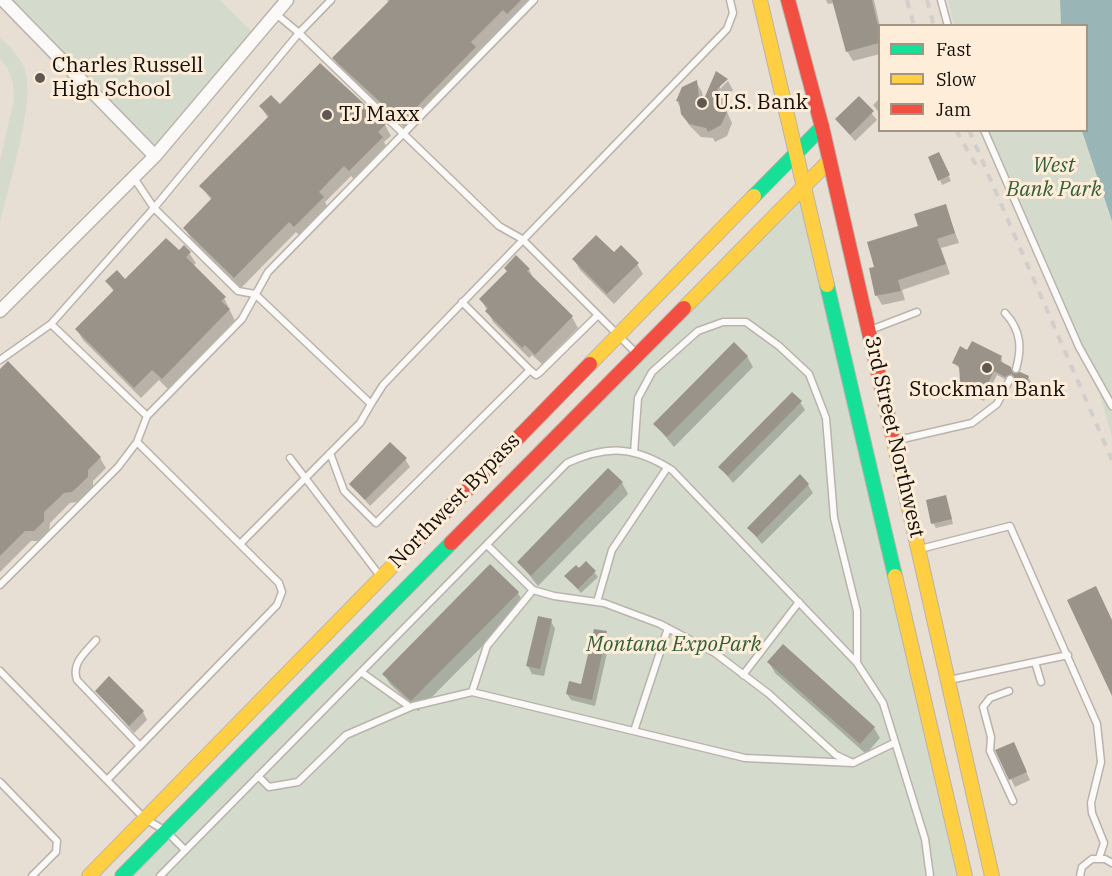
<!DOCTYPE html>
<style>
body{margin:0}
#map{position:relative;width:1112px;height:876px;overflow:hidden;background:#e8dfd4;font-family:"IBM Plex Serif",serif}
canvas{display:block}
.legend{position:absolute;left:878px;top:24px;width:210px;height:108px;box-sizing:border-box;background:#feeed9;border:2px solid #a19586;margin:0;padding:8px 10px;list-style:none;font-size:18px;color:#150f09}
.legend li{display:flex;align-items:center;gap:12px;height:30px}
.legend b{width:30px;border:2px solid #a19586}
</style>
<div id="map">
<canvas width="1112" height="876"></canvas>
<ul class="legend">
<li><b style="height:8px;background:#16e098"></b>Fast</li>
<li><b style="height:8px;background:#ffcf43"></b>Slow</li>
<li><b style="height:8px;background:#f24e42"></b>Jam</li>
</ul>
</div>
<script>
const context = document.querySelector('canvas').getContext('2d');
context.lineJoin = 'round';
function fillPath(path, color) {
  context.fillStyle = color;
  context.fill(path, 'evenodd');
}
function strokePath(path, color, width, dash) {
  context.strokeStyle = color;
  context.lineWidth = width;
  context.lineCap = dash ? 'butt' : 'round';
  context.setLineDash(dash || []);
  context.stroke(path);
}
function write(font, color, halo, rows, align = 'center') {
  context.font = font + ' "IBM Plex Serif",serif';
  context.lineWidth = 6;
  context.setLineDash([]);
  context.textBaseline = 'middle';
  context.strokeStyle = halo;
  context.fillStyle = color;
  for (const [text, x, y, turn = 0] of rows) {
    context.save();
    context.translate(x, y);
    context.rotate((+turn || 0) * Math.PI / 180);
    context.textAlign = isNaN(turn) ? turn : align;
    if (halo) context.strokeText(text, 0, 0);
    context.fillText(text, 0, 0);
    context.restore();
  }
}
fillPath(new Path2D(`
 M3,0h217l35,35 -100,121z
 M948,0h112l1,25h-107z
 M0,38c11,10 23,21 26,36 8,32 -18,113 -26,149v-63l14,-60 -1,-17 -6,-16 -7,-8z
 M989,131h93l30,90v216l-21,-73z
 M803,189l162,687h-843z`), '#d4dacc');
fillPath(new Path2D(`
 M1060,0h52v221l-30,-90 4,-1v-104l-25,-1z`), '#9ab5b5');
fillPath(new Path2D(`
 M387,0h151l-24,24 -4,-4 -33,32 4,7 -72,73 -69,-63 -6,-11 55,-55z
 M826,0h48l6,26v28l-27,7 -6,-10 -13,-48 -6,1z
 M728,81l5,9 -11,11 10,22 -5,13 -12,6 -2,-4 -12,-1 -12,-12 -12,-24 19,-19 6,10 2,12 16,-19v4z
 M859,98l18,22 -22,21 -18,-21z
 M880,98v16l-7,-9z
 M280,106l105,19 6,11 -7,6 4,7 -32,32 -5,-5 -26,26 3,6 -27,29 -5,-5 -55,56 -50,-49 -6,-11 27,-27 -11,-15 67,-68 -7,-11z
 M941,159l10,22 -9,4 -2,-5z
 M945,206l14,37 -18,5 9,26 -48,16 3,10 -23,5 -5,-9 -6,-27 5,-1z
 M179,252l10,1 7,10 -3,3 31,32 11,23 -67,68 -9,-9 -18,18 -58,-58 -6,-10 37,-38 -7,-10 18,-1z
 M614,255l23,9 6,10 -29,30 -34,-34 -6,-11z
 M529,270l6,11 37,36 6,11 -36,36 -10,-9 -3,3 -36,-36 -12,-23 27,-27z
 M968,352l33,5 2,7 7,4 4,6 14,3 3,5 -4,8 -8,-4 -4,-7 -6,2 -12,-6 -13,26 -12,-6 -8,-9 -3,-16 -7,-7z
 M747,356l6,11 -79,80 -19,-23z
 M0,371l100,87 6,10 -13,13v7l-15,14 -8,1 -20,20 -1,9 -9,9h-9l-31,31z
 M800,402l5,8 -72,73 -13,-16z
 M405,459l5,8 -40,39 -19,-22z
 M622,483l6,11 -90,92 -19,-24z
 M808,485l5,8 -51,51 -13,-16z
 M946,497l7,27 -17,4 -3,-5z
 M586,563l12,14 -17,16 -15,-17z
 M518,593l6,11 -106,107 -28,-27 -6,-10z
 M551,621l4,8 -11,47 -12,-2 -4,-8z
 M606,633l4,7 -15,66 -24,-6 -4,-6 16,-8z
 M769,662l105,66 6,10 -14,16 -91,-81z
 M97,691l46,21 4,8 -13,13z
 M997,751l20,1 13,28 -15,7z`), '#0003');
fillPath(new Path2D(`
 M390,0h131l-14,14 -4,-4 -32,32 5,5 -74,75 -70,-64z
 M832,0h40l7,30v13l-33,9z
 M320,63l66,61 -8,8 5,5 -34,34 -5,-5 -25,26 5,5 -30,30 -5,-5 -55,56 -51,-50 29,-30 -13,-12 70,-70 -10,-10 12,-11 9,9z
 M716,71l12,8 -11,10 5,10 1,12 4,1 -6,13 -13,7 -2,-4 -17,-4 -8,-10 -2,-13h-3l6,-14 15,-7 3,28z
 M859,96l15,15 -24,24 -15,-16z
 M939,152l11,23 -12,6 -10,-24z
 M946,204l9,29 -18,6 9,25 -48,16 3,11 -26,5 -6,-28 5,-1 -7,-25 51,-16 -4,-12z
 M596,235l18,17 7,-7 18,18 -32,31 -35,-35z
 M166,238l13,12 5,-5 7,7 -5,5 40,40 -5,4 9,8 -68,70 -10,-9 -18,18 -59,-59 39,-39 -9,-9 12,-11 8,9z
 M516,255l14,14 -3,2 46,45 -38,39 -10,-10 -3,3 -37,-37 3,-3 -9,-9 28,-28 -3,-3z
 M972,341l30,15 -2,5 11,6 2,6 7,-1 9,4 -5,11 -9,-5 -3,-8 -7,3 -11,-6 -13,26 -14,-7 -7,-9 -1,-15 -7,-3 8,-17 7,4z
 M734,342l14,14 -81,81 -14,-13z
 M8,361l93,96 -13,13v7l-16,15 -8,1 -20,19v9l-10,10h-9l-25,25v-187z
 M792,392l10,9 -74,75 -10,-9z
 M390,442l17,16 -42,42 -16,-16z
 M608,468l15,14 -92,94 -14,-14z
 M800,474l9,10 -52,53 -10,-9z
 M946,495l6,24 -21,5 -5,-24z
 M586,561l10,10 -18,18 -14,-13 12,-11 3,3z
 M490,564l29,28 -108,109 -29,-27z
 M1096,586l16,34v76l-45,-96z
 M538,616l14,3 -12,50 -14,-3z
 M594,629l13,2 -15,69 -26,-6 3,-13 12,3z
 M783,644l92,83 -15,17 -93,-82z
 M109,676l35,35 -15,15 -34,-35z
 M1014,742l13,30 -18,8 -14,-30z`), '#99938a');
const lane = new Path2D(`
 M941,0l7,26
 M275,13l24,20 200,193 23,13 114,114
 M984,130l95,217 33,59
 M134,178l20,30 84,83 17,3 116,110 -11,19 -120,121
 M1005,313c16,17 17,35 11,56
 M51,324l103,-116 145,-175 32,-33
 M873,329l44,-17
 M0,360l51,-36 96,92
 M530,370l6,5 3,-2 59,-58
 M371,404l12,-19 20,-21 324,-335 6,-16 -3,-13
 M898,440l74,-17 25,-19 13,-25
 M330,453l14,38 32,32 154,-153 -68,-68
 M634,453l4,-55 14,-26 46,-41 25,-9h23l33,24 30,28 17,44 8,100 23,93v52
 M290,458l90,118
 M487,545l46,45 21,6 50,7 56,21 55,29 54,41 67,61 17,8 41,-20
 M924,548l86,-22 87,198 4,38 -10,41 1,10 12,30 -5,15
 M0,585l118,-118 19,-25 10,-26 95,-97 26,-47 266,-272
 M597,602l15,-52 55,-82
 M96,640c-11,13 -25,23 -19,40l63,66
 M1035,662l6,20
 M0,671l145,148 21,12 19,19
 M361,672l49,35
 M743,675l56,-73
 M954,679l114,-24
 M1009,691l-19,7 -7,9 8,30 -1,14 23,50
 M472,692l15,-46 46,-56
 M634,731l34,-103
 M258,776l11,11 29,-5 48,-47 67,-29 59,-14 273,66 108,5
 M107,780l170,-175 5,-13 -3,-9 -142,-141
 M0,782l57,59 -1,11 -24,24
 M160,876l407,-413c41,-18 67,-17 105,7l185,193 26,40 42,136 5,37
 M1080,876l2,-9 10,-8h13l7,4`);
const street = new Path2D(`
 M3,0l152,156
 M0,311l155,-155 132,-156`);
const fast = new Path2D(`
 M754,196l68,-69
 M827,285l68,291
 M122,876l329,-333`);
const slow = new Path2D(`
 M760,0l67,285
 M684,308l145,-147
 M590,364l164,-168
 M892,433l100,443
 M895,576l70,300
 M89,876l327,-334`);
const jam = new Path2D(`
 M788,0l34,127 70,306
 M416,542l174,-178
 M451,543l233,-235`);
strokePath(lane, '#bab3ab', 9);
strokePath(street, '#bab3ab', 15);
strokePath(fast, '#bab3ab', 16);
strokePath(slow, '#bab3ab', 16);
strokePath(jam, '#bab3ab', 16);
strokePath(lane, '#fcfaf9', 6);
strokePath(street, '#fcfaf9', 12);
strokePath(fast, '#16e098', 14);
strokePath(slow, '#ffcf43', 14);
strokePath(jam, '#f24e42', 14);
strokePath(new Path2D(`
 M907,0l7,26
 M927,0l7,26
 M956,130l21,37
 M969,130l143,330`), '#d1cecb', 4, [8, 8]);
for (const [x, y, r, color] of [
 [40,78,6,"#5f5850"],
 [702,103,6,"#5f5850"],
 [327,115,6,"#5f5850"],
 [987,368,6,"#5f5850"]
]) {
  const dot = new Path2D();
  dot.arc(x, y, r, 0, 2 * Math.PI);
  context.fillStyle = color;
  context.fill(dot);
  strokePath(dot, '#feeed9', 2);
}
write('21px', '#150f09', '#feeed9', [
 ["Charles Russell",52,66],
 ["High School",52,90],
 ["U.S. Bank",714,103],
 ["TJ Maxx",339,115],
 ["Stockman Bank",987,390,"center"]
], 'left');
write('italic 21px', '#325e39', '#feeed9', [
 ["West",1054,166],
 ["Bank Park",1054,190],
 ["Montana ExpoPark",674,645]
]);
write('21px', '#150f09', '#feeed9', [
 ["3rd Street Northwest",894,437,77],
 ["Northwest Bypass",455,501,-46]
]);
</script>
